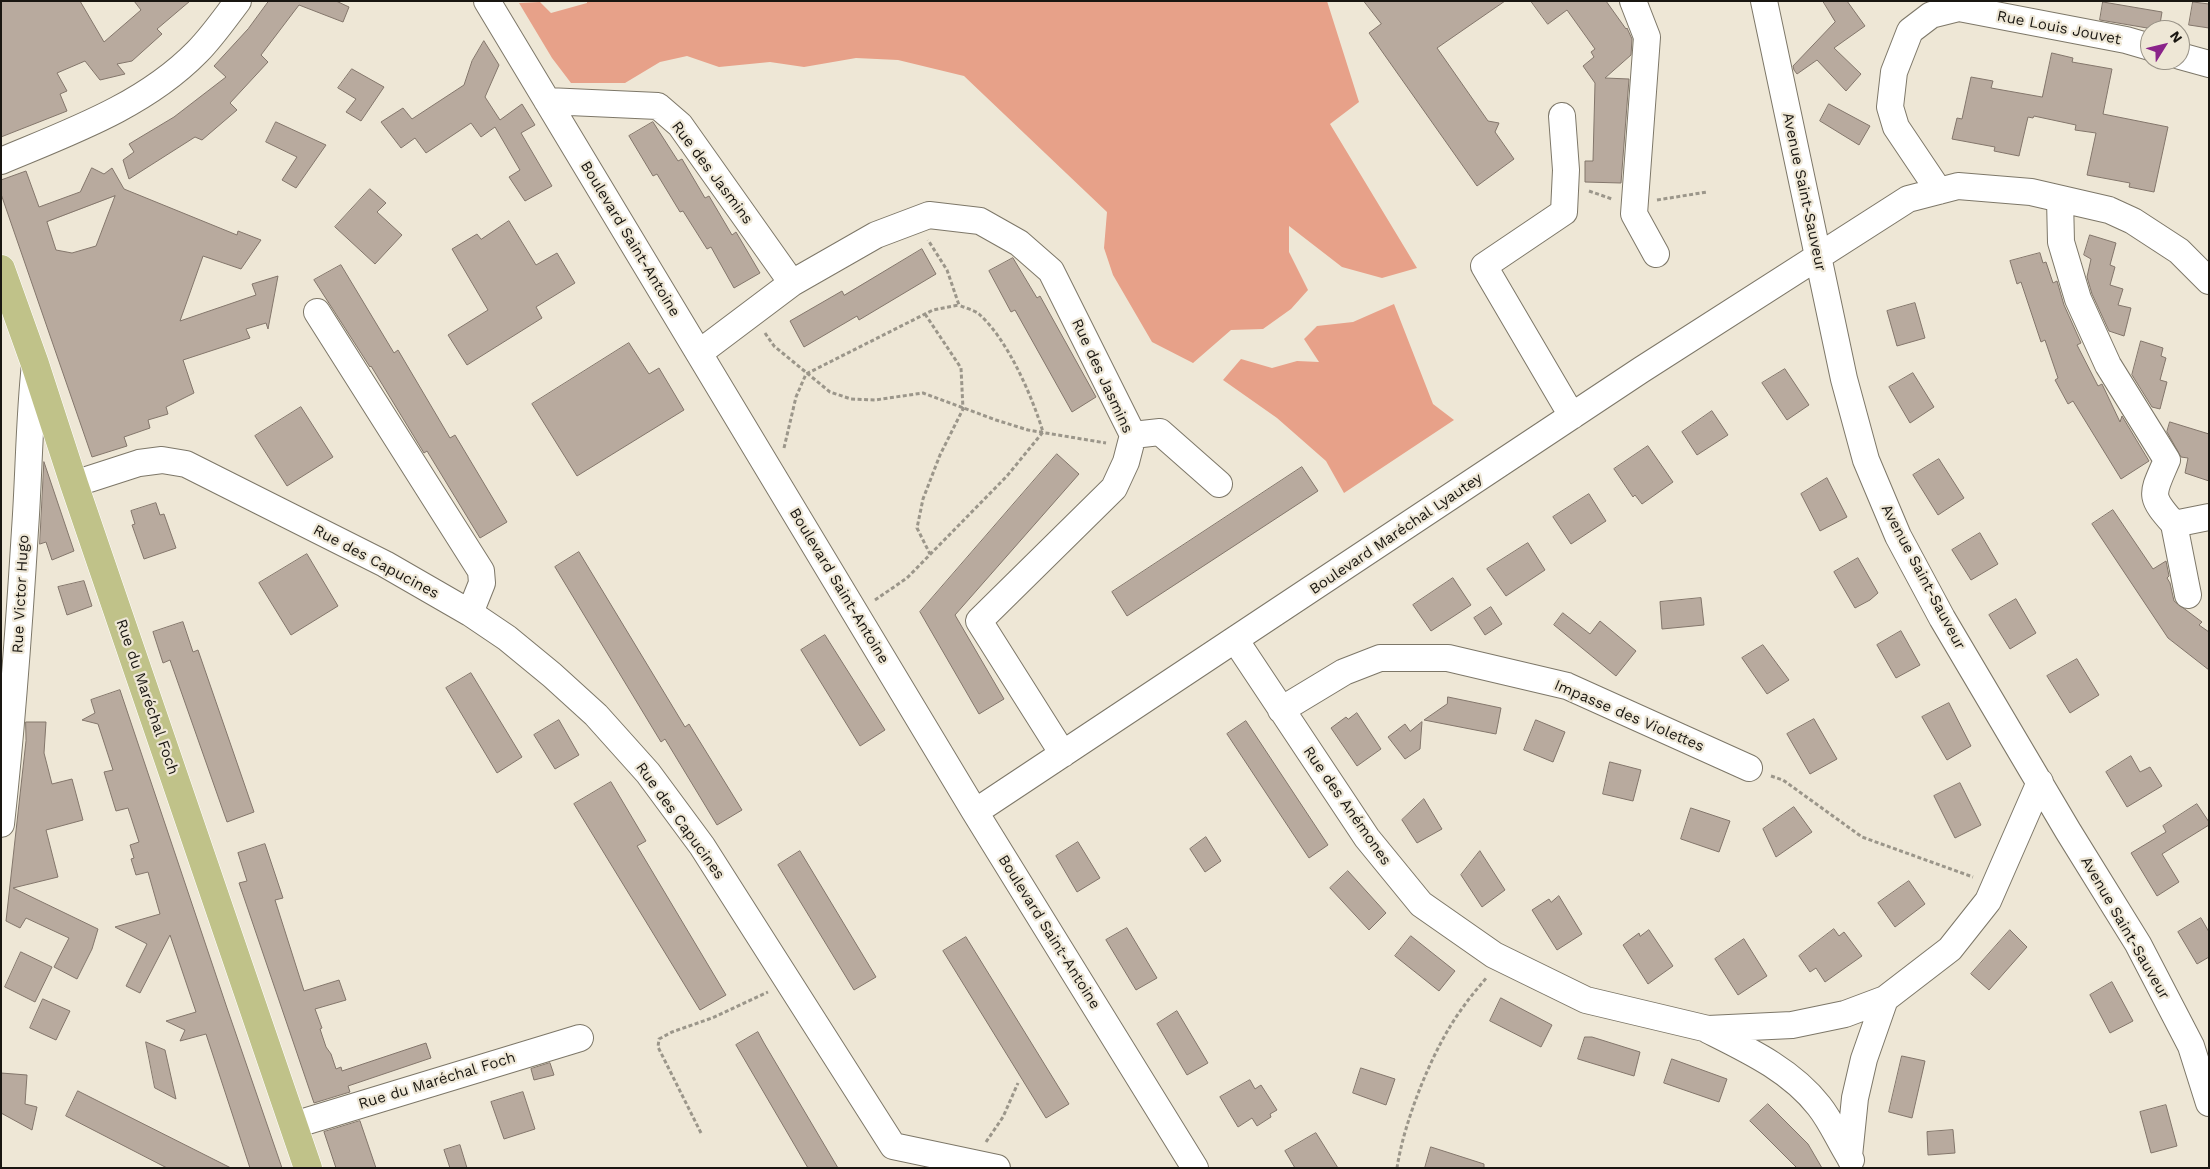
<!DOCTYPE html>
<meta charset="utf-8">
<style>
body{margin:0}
#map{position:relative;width:2210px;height:1169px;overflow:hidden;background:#eee7d6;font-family:"Work Sans",sans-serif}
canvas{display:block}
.frame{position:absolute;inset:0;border:2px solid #191611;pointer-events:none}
.north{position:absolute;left:2140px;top:20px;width:50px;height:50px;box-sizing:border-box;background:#eee7d6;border:1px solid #999387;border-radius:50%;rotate:54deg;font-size:14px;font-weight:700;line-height:20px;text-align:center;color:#191611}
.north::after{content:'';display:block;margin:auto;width:18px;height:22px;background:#8a238a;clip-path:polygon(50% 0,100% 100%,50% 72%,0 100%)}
</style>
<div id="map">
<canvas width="2210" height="1169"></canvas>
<div class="frame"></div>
<div class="north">N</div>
</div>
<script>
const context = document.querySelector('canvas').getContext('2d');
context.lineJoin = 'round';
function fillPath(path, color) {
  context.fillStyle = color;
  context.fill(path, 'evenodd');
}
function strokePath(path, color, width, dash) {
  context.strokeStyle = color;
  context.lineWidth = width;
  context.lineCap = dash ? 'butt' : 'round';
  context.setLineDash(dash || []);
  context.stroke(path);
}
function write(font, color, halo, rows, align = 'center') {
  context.font = font + ' "Work Sans",sans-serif';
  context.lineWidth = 4.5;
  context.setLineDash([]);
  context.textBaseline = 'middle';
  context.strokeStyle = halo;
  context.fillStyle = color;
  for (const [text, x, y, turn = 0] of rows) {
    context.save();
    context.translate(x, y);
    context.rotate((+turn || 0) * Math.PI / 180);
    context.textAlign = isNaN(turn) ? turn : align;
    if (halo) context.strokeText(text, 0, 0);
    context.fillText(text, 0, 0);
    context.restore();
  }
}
fillPath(new Path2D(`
 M587,1h740l32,101 -29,22 87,144 -35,10 -40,-11 -53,-41v26l19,38 -17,19 -28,20 -32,1 -38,33 -41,-21 -39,-67 -9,-27 3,-36 -143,-136 -66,-16 -42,-2 -52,9 -34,-5 -51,5 -32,-11 -27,6 -35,21h-54l-19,-25 -33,-55 21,-1 11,11 36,-10z
 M1394,304l39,100 21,16 -110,73 -18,-32 -49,-43 -54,-38 18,-21 31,9 25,-7 22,1 -15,-23 13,-13 36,-4z`), '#e7a189');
const building = new Path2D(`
 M1,1h79l24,41 37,-32 -7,-9h56l-33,28 5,5 -30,27 -15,3 8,10 -25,6 -15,-19 -28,12 10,18 -7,3 7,17 -66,26z
 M269,1h67l13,6 -6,15 -44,-17 -38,50 7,7 -38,41 7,7 -35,30 -7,-3 -66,42 -6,-19 11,-8 -5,-8 45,-27 52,-40 -12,-11 34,-37z
 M1364,1h141l-68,47 51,73 11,2 -4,9 19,27 -37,27 -108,-153 12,-9z
 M1531,1h75l20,28 1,-1 5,11 -1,16 -26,23 24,1 -8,104 -36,-1v-21h8l2,-78 -12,-17 11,-9 -3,-5 4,-3 -28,-39 -19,14z
 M1823,1h24l18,25 -31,22 27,26 -15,17 -29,-31 -20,14 -3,-4 -1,-4 42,-44z
 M2103,2l59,10 -3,18 -59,-10z
 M2193,2l16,2v24l-20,-3z
 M484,41l15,24 -14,32 15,23 22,-16 13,21 -14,8 31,53 -27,15 -16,-24 11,-7 -25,-43 -14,10 -10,-14 -45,30 -11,-15 -14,10 -20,-26 22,-14 9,11 52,-34 8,-24z
 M2052,53l21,5 -1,4 40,7 -9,45 65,13 -14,65 -25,-5 1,-4 -43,-8 9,-42 -21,-3 1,-5 -42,-9 -1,2 -5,-1 -9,39 -25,-5 1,-4 -43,-8 5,-21 5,1 9,-42 22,4 -2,7 51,9z
 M352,69l32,18 -23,34 -15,-9 10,-13 -18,-11z
 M1829,104l41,22 -11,19 -39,-24z
 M276,122l50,23 -30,43 -14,-8 15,-23 -31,-15z
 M653,122l25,39 4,-2 23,39 4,-2 23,39 4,-3 24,41 -26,15 -23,-41 -4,2 -24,-38 -3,1 -23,-38 -4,2 -24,-40z
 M92,168l12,6 8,-6 12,21 113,46 1,-4 23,9 -20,29 -38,-13 -23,65 76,-26 -4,-11 26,-8 -10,53 -2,-6 -20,6 4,9 -67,22 11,33 -28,14 2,7 -20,6 2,8 -26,9 3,9 -35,11 -91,-263v-14l25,-9 13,36 41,-15zM115,196l-19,50 -24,7 -16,-3 -9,-28z
 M370,189l16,14 -9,9 25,23 -27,29 -40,-37z
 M509,221l27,44 21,-12 18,30 -39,24 6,11 -75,47 -19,-30 40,-25 -36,-61 25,-15 4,5z
 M2090,235l26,8 -6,22 5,2 -5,18 13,4 -5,16 13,3 -7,28 -15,-5 -17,-37 -5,-17 4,-18 -7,-4z
 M922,249l14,25 -77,46 -2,-4 -53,31 -14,-26 52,-30 2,4z
 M2040,253l3,10 3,-1 7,21 4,-2 7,24 17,38 -4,2 21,41 4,-2 18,38 2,-6 27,45 -28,18 -48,-78 -5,3 -13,-24 3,-2 -13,-38 -4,2 -20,-60 -4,2 -7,-23z
 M1013,258l24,40 3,-2 56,101 -24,15 -57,-102 -4,2 -22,-41z
 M341,265l53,88 4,-3 52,88 5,-3 52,87 -27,16 -53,-87 -3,2 -53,-87 -1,1 -56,-87z
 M1915,303l10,35 -28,8 -10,-35z
 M2141,341l22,7 -2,8 5,2 -6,22 7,2 -7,27 -8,-2 -20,-32z
 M629,343l20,31 10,-6 25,42 -107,66 -45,-72z
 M1785,369l24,36 -22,15 -25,-37z
 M1913,373l21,34 -24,16 -21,-36z
 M301,407l32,50 -46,29 -32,-50z
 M1712,411l16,24 -31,20 -15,-23z
 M2170,422l39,12v47l-24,-8 3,-15 -7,-1 -14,-25z
 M1648,446l25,36 -31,22 -7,-9 -2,2 -19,-28z
 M1057,454l22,20 -124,141 49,84 -25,15 -59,-102z
 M1939,459l25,39 -26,17 -25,-40z
 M44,462l30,89 -22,9 -6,-18 -6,2z
 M1302,467l16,24 -191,125 -15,-24z
 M1827,478l20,39 -27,14 -19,-37z
 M1589,494l17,27 -35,23 -18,-27z
 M156,503l4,12 4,-1 12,34 -32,11 -12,-34 3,-1 -4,-13z
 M2113,510l40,59 13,-8 3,15 -2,2 3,5 4,18 28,21 -3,3 10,7v38l-41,-32 -76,-114z
 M1980,533l18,31 -27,16 -19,-30z
 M1528,543l17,27 -39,26 -19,-27z
 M579,552l106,175 4,-3 53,86 -25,15 -52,-86 -4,3 -106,-175z
 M307,554l31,52 -47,29 -32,-52z
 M1858,558l20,35 -8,7 -15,8 -21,-36z
 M1453,578l18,27 -40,26 -18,-26z
 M84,581l8,25 -25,9 -9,-28z
 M1701,598l3,27 -42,4 -2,-27z
 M2016,599l20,34 -26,16 -21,-34z
 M1491,607l11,17 -17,11 -11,-17z
 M1563,613l27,21 10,-13 36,30 -20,25 -62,-51z
 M183,622l10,30 5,-2 56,162 -27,10 -57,-162 -7,3 -10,-31z
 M1901,631l19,34 -24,13 -19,-33z
 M825,635l60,95 -25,16 -59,-96z
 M1763,645l26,35 -22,14 -25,-36z
 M2077,659l22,36 -29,18 -23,-37z
 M471,673l51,84 -25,16 -51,-85z
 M120,690l107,318 55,160h-32l-44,-134 -26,7 5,-11 -19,-9 30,-9 -26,-77 -30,58 -14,-7 21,-42 -32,-17 45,-13 -12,-42 -12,3 -5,-16 3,-1 -4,-13 9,-3 -11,-34 -12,3 -12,-39 9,-2 -15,-46 -16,-4 13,-7 -4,-13z
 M1448,697l53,11 -5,26 -72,-14 23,-16z
 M1949,703l22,43 -24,14 -25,-43z
 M1357,713l24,36 -24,17 -26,-38 15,-11 2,2z
 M1814,719l23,40 -27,15 -23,-40z
 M559,720l20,35 -24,14 -21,-34z
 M1536,720l29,12 -12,30 -29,-12z
 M1246,721l82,124 -19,13 -82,-124z
 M26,722h20l-2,31 8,31 20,-5 11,41 -37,10 12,47 -45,11 85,41 -6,20 -15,30 -23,-12 15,-29 -43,-20 -6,10 -14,-7 20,-180z
 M1422,722l-2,27 -15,10 -17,-22 17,-13 5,7z
 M2131,756l9,16 10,-5 12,19 -35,21 -21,-35z
 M1610,762l31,8 -8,31 -30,-7z
 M611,782l35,59 -9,5 89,149 -26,15 -126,-206z
 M1960,783l21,42 -26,13 -21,-42z
 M1424,799l18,30 -25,14 -15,-23z
 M2197,804l12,18v3l-47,29 17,28 -22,14 -26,-43 35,-21 -3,-6z
 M1794,807l18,25 -36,25 -13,-28z
 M1691,808l39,13 -11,31 -38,-13z
 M1206,837l15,24 -16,11 -15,-23z
 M1078,842l22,36 -23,14 -21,-36z
 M265,844l18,54 -8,2 29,91 35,-11 7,20 -31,9 7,19 -2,1 6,18 5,7 5,15 5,-2 1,4 84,-28 5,15 -83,28 2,6 -36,11 -75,-220 8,-2 -9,-28z
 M800,851l76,126 -22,13 -76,-125z
 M1480,851l25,39 -23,17 -21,-32z
 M1348,871l38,42 -17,17 -39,-42z
 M1909,881l16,23 -30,23 -17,-24z
 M1559,896l23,38 -25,16 -25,-40 17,-11 2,3z
 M2201,918l8,14v25l-12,7 -19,-32z
 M1127,928l30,50 -21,12 -30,-50z
 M1834,929l5,7 5,-4 18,24 -37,26 -9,-14 -6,4 -11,-16z
 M1649,930l24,36 -25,18 -25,-39 16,-12 1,3z
 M2010,930l17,17 -38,43 -18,-16z
 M1411,936l44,35 -16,20 -44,-35z
 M966,937l103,167 -23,14 -103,-167z
 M1744,939l23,37 -29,19 -23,-36z
 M21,952l31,15 -17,35 -30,-15z
 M2112,982l21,39 -23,12 -20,-38z
 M1501,998l51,27 -11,22 -51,-26z
 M43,999l27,12 -14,29 -26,-12z
 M1177,1011l31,52 -21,12 -30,-51z
 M758,1032l6,11 74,125h-30l-72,-123z
 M1585,1037h7l48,15 -6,24 -56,-17z
 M146,1042l19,8 11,49 -21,-11z
 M1902,1056l23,5 -13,57 -23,-6z
 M1672,1059l55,20 -8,23 -55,-19z
 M550,1063l4,12 -20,5 -3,-11z
 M1361,1068l34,11 -9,26 -33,-12z
 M1,1073l26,2 -2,29 12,3 -5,23 -31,-17z
 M1250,1080l5,9 6,-4 16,25 -7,4 1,3 -14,9 -5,-8 -14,9 -18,-30z
 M78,1091l153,77h-64l-101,-52z
 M523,1092l12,37 -31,10 -13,-37z
 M1768,1104l40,40 14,24h-25l-47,-47z
 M2166,1105l11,41 -26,7 -11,-41z
 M360,1121l16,47h-40l-12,-36z
 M1953,1130l2,23 -27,2 -1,-23z
 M1316,1133l22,35h-43l-10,-17z
 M460,1145l7,23h-17l-6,-18z
 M1431,1147l53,17v4h-59z`);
fillPath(building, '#b8aa9e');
strokePath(building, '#83766b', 1);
const minor = new Path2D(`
 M487,1l488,811 220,356
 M1633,1l14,36 -13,177 22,40
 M1764,1l80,378 22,81 32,76 44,82 126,213 70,113 53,102 18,57
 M2180,56l29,8
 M547,101l111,5 22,19 112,158 84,-48 53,-20 51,6 39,22 32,28 82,164 -7,27 -12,26 -135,133 84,133
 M1562,116l4,54 -2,42 -80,54 88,150
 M1,161c69,-29 143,-55 196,-109 15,-15 28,-34 41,-51
 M1939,191l-43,-64 -6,-20 4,-35 16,-41 21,-16 28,-7 167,32 24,7
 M2060,199l1,43 17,57 30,66 59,95c-15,35 -19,35 7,64l35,-7
 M317,312l164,259 1,12 -12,30
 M699,353l93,-70
 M1133,435l27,-3 59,52
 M74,484l65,-21 23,-3 24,4 199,100 85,49 37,25 45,37 44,40 52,58 54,73 191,300 104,22
 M2174,524l14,71
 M1236,641l131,197 54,66 73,51 92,45 122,29 84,-4 53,-11 40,-15 65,-50 38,-48 52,-119
 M1281,710l63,-38 36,-14h68l119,28 182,82
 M975,812l666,-442 267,-171 50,-13 73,6 78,18 24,11 46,30 30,30
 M1,824c11,-98 18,-196 24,-294 4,-56 4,-111 10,-166
 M1708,1030c40,20 83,40 111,76 12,15 20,34 30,50
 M294,1125l286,-87
 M1851,1160l-2,-4 6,-58 9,-39 21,-60`);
const major = new Path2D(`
 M1,269l34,95 39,120 234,684`);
strokePath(minor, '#7d7768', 28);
strokePath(major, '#fff', 29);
strokePath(new Path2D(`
 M1589,191l23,8
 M1657,200l50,-8
 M925,314l36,54 2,41 -23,46 -17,44 -6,29 13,26
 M765,333l9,13 56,46 21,7 24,1 48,-7 73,27 32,10 78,13
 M784,448l12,-51 10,-23 127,-64 26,-5 -12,-35 -19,-30
 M875,600l32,-22 100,-102 36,-44c-11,-36 -35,-92 -64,-118 -5,-4 -14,-6 -20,-9
 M1771,776l12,4 79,57 111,40
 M701,1133l-43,-86 1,-8 13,-7 40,-14 56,-26
 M986,1142l17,-25 15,-34
 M1397,1168c7,-47 36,-120 64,-158 8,-12 17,-22 26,-33`), '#9b968a', 3, [4, 2.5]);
strokePath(minor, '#fff', 26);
strokePath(major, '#c0c289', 28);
write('15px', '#191611', '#eee7d6', [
 ["Rue Louis Jouvet",2059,28,11],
 ["Rue des Jasmins",712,173,53],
 ["Avenue Saint-Sauveur",1804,192,78],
 ["Boulevard Saint-Antoine",630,239,59],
 ["Rue des Jasmins",1102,376,65],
 ["Boulevard Maréchal Lyautey",1396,534,-34],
 ["Rue des Capucines",376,562,28],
 ["Avenue Saint-Sauveur",1923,577,62],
 ["Boulevard Saint-Antoine",839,586,59],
 ["Rue Victor Hugo",21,594,-87],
 ["Rue du Maréchal Foch",147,697,71],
 ["Impasse des Violettes",1629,716,23],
 ["Rue des Anémones",1347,806,55],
 ["Rue des Capucines",680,821,54],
 ["Avenue Saint-Sauveur",2125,928,60],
 ["Boulevard Saint-Antoine",1049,932,58],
 ["Rue du Maréchal Foch",437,1081,-17]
]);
</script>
